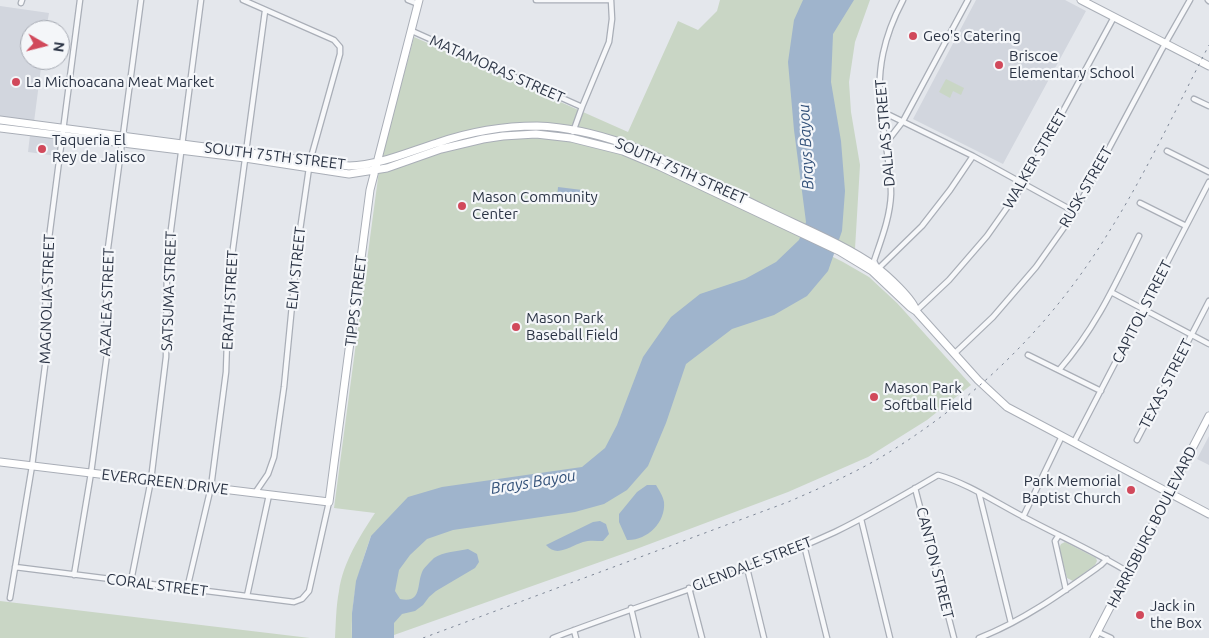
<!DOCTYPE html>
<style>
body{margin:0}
#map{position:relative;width:1209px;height:638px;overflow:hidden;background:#e4e7ec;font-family:Ubuntu,sans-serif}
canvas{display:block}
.north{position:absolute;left:20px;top:20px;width:50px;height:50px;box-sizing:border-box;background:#f4f6f9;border:1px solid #a4a8b1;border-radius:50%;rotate:98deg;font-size:14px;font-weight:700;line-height:20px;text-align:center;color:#2b3445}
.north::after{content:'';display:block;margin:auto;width:18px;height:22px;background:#d1495b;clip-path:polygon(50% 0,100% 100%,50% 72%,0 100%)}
</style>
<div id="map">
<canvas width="1209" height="638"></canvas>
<div class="north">N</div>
</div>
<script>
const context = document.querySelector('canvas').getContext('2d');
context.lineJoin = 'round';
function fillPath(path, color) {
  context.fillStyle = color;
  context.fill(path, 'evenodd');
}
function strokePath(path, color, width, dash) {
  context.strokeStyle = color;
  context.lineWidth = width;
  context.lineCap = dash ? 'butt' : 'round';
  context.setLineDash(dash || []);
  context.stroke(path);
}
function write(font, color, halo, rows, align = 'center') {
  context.font = font + ' Ubuntu,sans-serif';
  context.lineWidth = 4.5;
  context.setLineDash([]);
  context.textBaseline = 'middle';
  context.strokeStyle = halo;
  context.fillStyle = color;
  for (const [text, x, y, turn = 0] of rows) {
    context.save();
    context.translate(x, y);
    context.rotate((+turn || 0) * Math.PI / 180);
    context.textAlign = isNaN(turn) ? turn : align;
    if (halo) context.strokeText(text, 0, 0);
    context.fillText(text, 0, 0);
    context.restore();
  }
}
fillPath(new Path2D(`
 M976,0h89l21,11 -83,153 -90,-45z
 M0,6l49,7 -3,17h-16v30h12l-8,62 -34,-5z
 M30,135l26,4 2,4 -1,13 -29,-4z
 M1209,436v29l-12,-6z`), '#d2d6de');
fillPath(new Path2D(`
 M720,0h150l-15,42 -6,40 2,30 9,53 -5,84 -16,-8 -40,-1 44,22 26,15 28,26 74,82 -44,35 -59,37 -80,35 -157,59 -237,84 -1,-31 -22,-68c-13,38 -20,61 -19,102h-17c1,-16 1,-32 4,-47 4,-29 21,-55 36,-78l-41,-5 46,-345 34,-126 214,95 50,-111 20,9 19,-19z
 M946,79l18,9 -3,7 -8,-4 -3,7 -11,-6z
 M1065,542l31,16 1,3 -2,4 -22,16 -6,-3 -8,-30 2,-4z
 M0,601l310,37h-310z`), '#c9d6c5');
fillPath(new Path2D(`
 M803,0h51l-21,34 -2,48 10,59 4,50 -3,40 -14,40 -21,25 -33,19 -42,14 -46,35 -20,59 -18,43 -21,24 -23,14 -29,8 -122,18 -26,9 -17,16 -11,15 -4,21 5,8c23,5 16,-16 23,-29 2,-3 8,-9 11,-12 9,-6 24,-7 34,-9l9,5 2,8 -4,6 -39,23 -7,6 -6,8 -8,6 -13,3 -8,9v15h-42v-25l4,-32 15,-45 37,-39 34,-10 140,-20 23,-19 12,-23 26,-68 28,-40 29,-23 45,-15 31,-17 23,-22 7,-18 -12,-92 -6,-68 6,-42z
 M558,187l24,3 -2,11 -23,-3z
 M647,485h9c3,5 7,11 8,17 2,21 -18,39 -37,38l-8,-18v-8l18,-22z
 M600,521l6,3 3,10 -6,7c-7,0 -14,-1 -20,1 -13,4 -26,16 -37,3l47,-23z`), '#9fb4cc');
const street = new Path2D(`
 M243,0l91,40 6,7v7l-30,107 -12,83 -14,143 -10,70 -6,17 -13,19
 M408,0l10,4
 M536,0h75
 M903,0c-19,36 -27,70 -22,111 3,28 10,55 10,83 -1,24 -10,46 -17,67l3,6h3l42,-41 28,-36 23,-34
 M1208,0l1,1
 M21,3l1,-3
 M412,31l170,76
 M1194,99l15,7
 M881,111l92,45 102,56
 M573,132l9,-25 27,-65 3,-23 -1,-19
 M886,143l17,-22 65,-121
 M1167,151l42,21
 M1140,203l46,23
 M1111,292l98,52
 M916,311l33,-31 38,-44 36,-51 91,-168
 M954,354l39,-37 43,-50 39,-55 86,-161 29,-51
 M1028,355l73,36
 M1059,370c36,-41 56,-85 80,-134
 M1137,440l72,-139
 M1074,442l135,-260
 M915,488l39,150
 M979,493l32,130
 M1023,517l39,-81
 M861,519l29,119
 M1059,535l-4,6 11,49
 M804,545l23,93
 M15,567l279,35 8,-3 7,-8 20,-89
 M747,568l17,70
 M74,575l17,-102 16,-119 -1,-91 35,-263
 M131,581l20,-101 15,-123 1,-97 34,-260
 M689,588l13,50
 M187,589l24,-102 15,-115 3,-94 36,-267
 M247,596l22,-101
 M10,598l22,-132 13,-100 1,-26 -1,-71 35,-269
 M631,608l7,30
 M574,630l2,8
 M1098,632l13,6
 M553,638c94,-36 191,-64 282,-106 35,-17 69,-37 103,-57 29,8 57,27 84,41 35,19 72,35 106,56
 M979,638c44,-17 84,-46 122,-73l6,-6`);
const secondary = new Path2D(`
 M1081,0l128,66
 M0,120l349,46c31,-1 59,-14 88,-23 32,-11 66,-17 100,-17 30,1 60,8 88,18 23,7 44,19 66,29 23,12 47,23 71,35 36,18 82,36 114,59 10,7 38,33 40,44l62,69 29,27 202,107
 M0,128l245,30 104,16 38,-6 54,-19 42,-10 20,-3 33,-2 35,4 52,13 36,15 180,85 33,20 38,36 6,4
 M0,462l329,40 41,-312 49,-190
 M1094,638l115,-222`);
strokePath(street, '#a9aeb7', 7);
strokePath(secondary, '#a9aeb7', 9);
strokePath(street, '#f7f8fa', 4.5);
strokePath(secondary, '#fff', 7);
strokePath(new Path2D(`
 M423,638l365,-136c32,-14 65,-28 95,-46 91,-55 168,-130 224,-221 38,-60 69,-126 102,-190`), '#7d8696', 1, [2.5, 5]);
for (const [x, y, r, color] of [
 [913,36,5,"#d1495b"],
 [999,65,5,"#d1495b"],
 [16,82,5,"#d1495b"],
 [42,149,5,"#d1495b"],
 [462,206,5,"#d1495b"],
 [516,327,5,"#d1495b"],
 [874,397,5,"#d1495b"],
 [1131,490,5,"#d1495b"],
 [1140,615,5,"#d1495b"]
]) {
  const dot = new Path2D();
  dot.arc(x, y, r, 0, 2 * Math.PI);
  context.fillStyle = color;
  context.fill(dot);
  strokePath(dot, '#f4f6f9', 2);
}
write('15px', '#2b3445', '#f4f6f9', [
 ["Geo's Catering",923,36],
 ["Briscoe",1009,56],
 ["Elementary School",1009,73],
 ["La Michoacana Meat Market",26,82],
 ["Taqueria El",52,140],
 ["Rey de Jalisco",52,157],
 ["Mason Community",472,197],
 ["Center",472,214],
 ["Mason Park",526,318],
 ["Baseball Field",526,335],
 ["Mason Park",884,388],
 ["Softball Field",884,405],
 ["Park Memorial",1121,481,"right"],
 ["Baptist Church",1121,498,"right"],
 ["Jack in",1150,606],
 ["the Box",1150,623]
], 'left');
write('15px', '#2b3445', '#f4f6f9', [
 ["MATAMORAS STREET",497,69,24],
 ["DALLAS STREET",885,133,-95],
 ["SOUTH 75TH STREET",275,156,7],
 ["WALKER STREET",1035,159,-60],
 ["SOUTH 75TH STREET",681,171,24],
 ["RUSK STREET",1086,187,-60],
 ["ELM STREET",296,268,-84],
 ["SATSUMA STREET",169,291,-88],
 ["MAGNOLIA STREET",47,299,-88],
 ["ERATH STREET",230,300,-87],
 ["TIPPS STREET",356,301,-83],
 ["AZALEA STREET",107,302,-88],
 ["CAPITOL STREET",1142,312,-63],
 ["TEXAS STREET",1166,384,-63],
 ["EVERGREEN DRIVE",165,482,7],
 ["HARRISBURG BOULEVARD",1152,527,-63],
 ["CANTON STREET",935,563,76],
 ["GLENDALE STREET",752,564,-21],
 ["CORAL STREET",157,585,7]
]);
write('italic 16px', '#34527a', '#f4f6f9', [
 ["Brays Bayou",806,147,-93],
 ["Brays Bayou",533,482,-9]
]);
</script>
